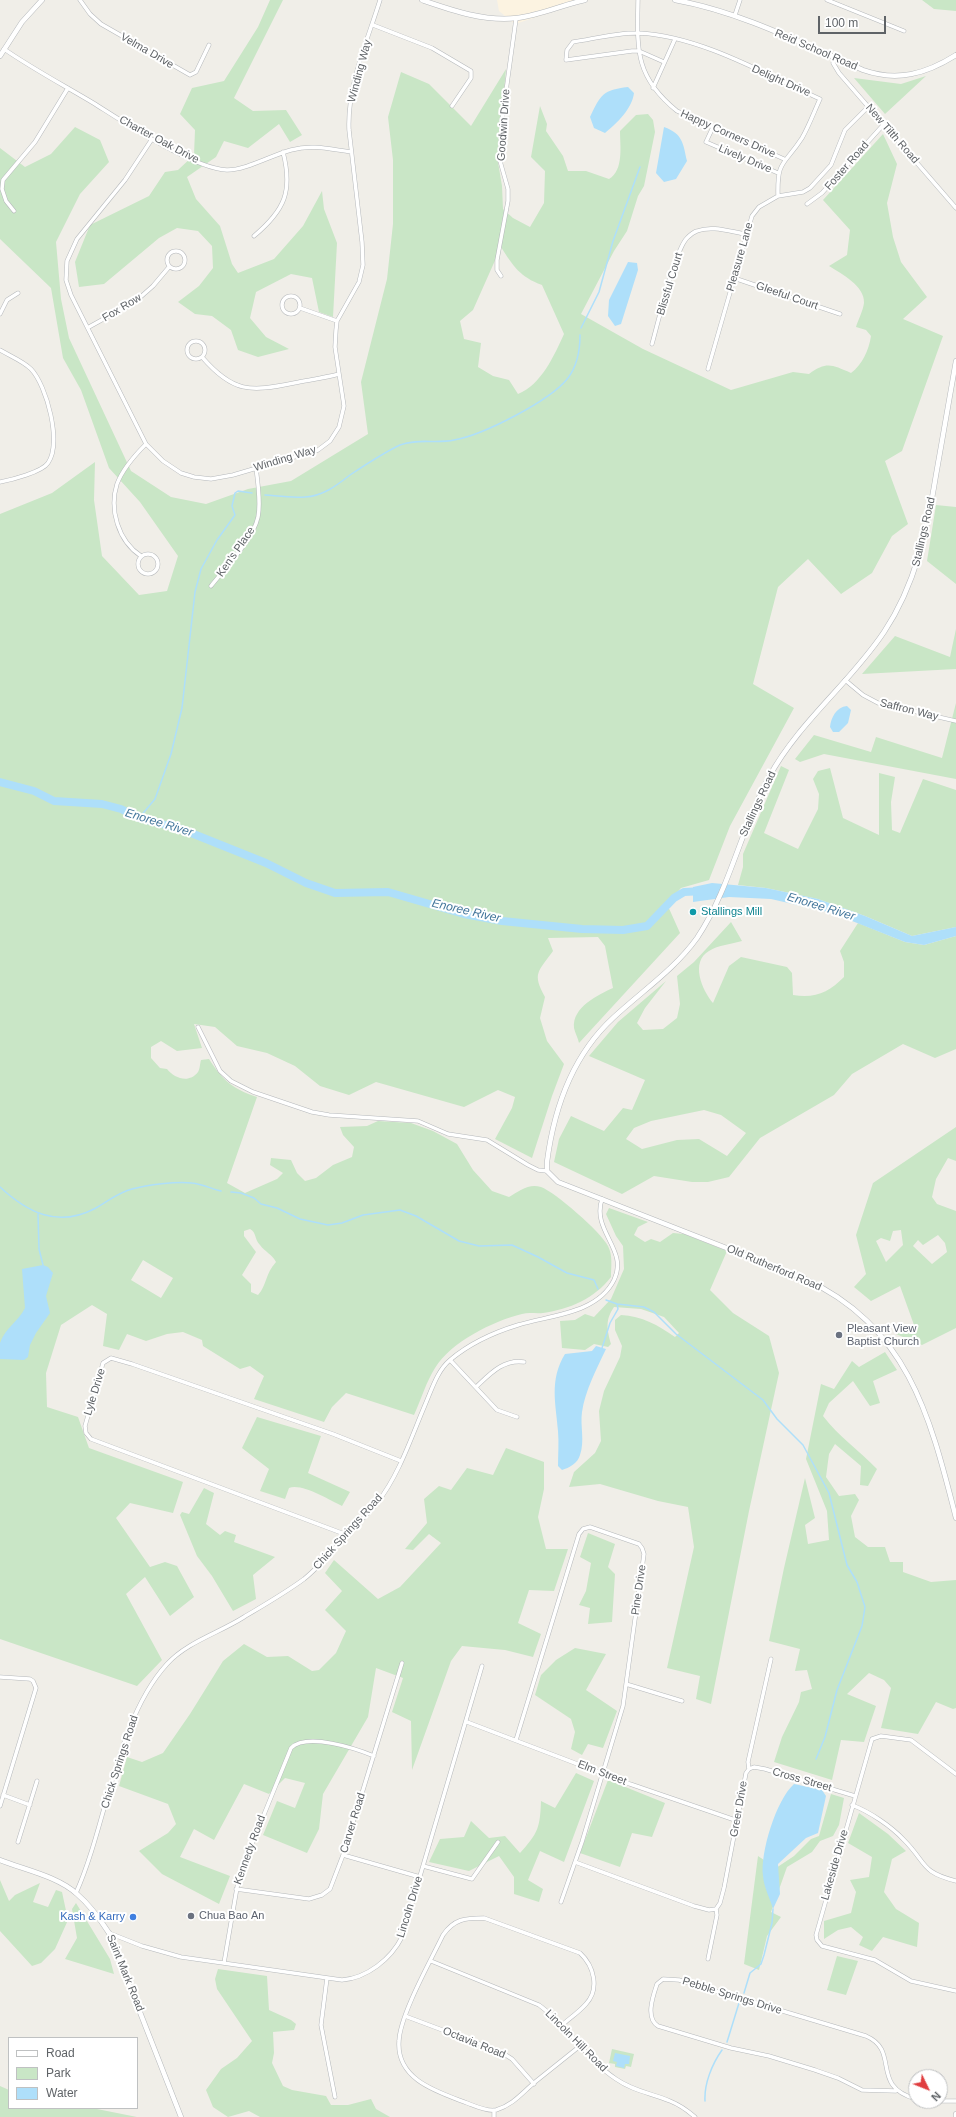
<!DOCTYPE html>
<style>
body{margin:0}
#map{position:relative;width:956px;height:2117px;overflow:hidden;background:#f0eee8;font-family:Helvetica,sans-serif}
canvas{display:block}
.legend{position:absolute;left:8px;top:2037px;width:130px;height:72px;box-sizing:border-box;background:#fff;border:1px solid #bfc1c2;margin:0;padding:5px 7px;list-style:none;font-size:12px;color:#5f6367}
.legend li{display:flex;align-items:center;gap:8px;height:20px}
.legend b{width:20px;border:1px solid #bfc1c2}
.north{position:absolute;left:908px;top:2069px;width:40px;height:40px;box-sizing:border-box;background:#fff;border:1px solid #bfc1c2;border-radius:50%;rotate:133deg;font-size:11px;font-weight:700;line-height:16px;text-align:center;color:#5f6367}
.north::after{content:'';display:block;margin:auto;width:14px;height:18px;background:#e03e40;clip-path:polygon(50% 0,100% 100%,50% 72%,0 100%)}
.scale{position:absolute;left:818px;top:16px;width:68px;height:18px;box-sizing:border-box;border:2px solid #5f6367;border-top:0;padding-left:5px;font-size:12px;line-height:14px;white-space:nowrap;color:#5f6367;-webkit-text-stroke:3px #fff;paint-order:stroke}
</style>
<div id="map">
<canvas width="956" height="2117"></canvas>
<ul class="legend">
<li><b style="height:5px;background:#fff"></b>Road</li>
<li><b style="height:11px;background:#c9e6c6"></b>Park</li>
<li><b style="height:11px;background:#aedffa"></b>Water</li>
</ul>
<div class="north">N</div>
<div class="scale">100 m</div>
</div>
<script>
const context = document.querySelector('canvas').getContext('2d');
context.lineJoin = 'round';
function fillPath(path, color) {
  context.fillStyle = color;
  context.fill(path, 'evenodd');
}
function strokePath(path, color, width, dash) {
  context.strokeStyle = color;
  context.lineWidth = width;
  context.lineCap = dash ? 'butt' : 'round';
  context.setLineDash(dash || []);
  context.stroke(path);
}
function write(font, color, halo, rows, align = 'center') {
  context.font = font + ' Helvetica,sans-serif';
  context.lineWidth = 4;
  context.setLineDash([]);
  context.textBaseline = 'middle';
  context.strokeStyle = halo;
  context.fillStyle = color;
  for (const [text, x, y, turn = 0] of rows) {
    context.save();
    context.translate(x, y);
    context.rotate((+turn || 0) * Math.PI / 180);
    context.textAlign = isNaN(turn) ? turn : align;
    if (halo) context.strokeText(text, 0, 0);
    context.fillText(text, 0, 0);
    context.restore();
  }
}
fillPath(new Path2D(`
 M497,0h92l-74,24 -16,-13z`), '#fcf3e1');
fillPath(new Path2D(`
 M270,0h13l-49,98 19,13 33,-1 16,25 -12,7 -11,-18 -31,24 -24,-7 -8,16 -29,20 9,22 24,27 12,38 6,9 36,-14 29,-33 19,-35 2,18 13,34 -4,74 -14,-5 -7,-34 -21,-4 -35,18 -6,26 16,19 23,12 -31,8 -20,-7 -7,-20 -19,-14 -17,-2 -17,-12 21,-16 14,-18 -1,-22 -14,-15 -21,-3 -18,10 -55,46 -25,3 -4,-25 15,-37 59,-29 16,-24 13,-2 16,-15 1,-25 -15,-16 12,-26 32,-7 34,-54z
 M922,0h34v11l-22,-2z
 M506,69l-8,93 4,24 1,23 10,9 17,9 14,-24 1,-32 -14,-14 9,-51 7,18 -1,7 17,25 5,15h18l23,8c15,-9 11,-33 11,-48l16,-16 12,-1 5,6 2,12 -11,54 -6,10 -11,35 -13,20 -33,63 62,35 88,41 62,-18 16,2c18,-13 23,-9 42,-1 11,-8 18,-23 20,-37l-5,-6 -10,-3c2,-7 7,-16 8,-24 1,-17 -22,-29 -35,-37l18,-11 3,-25 -27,-30 60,-66 14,30 -10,39 6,34 8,25 26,35 -24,22 40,17 -41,115 -17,10 23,63 -16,12 -20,37 -31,21 -33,-35 -30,28 -25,97 41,24 -64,118 -21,54 -28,8 -14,16 13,29 -101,110c-1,-5 -4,-10 -5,-15 -2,-21 24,-33 39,-40l-8,-42 -7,-9 -50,1 5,13c-15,21 -21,22 -8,46l-5,21 7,23 17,23 -12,32 -20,62 -37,-19 17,-31 3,-11 -17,-7 -34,17 -88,-25 -27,13 -29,-9 -25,-20 -28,-13 -30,-7 -22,-19 -21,-3 8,24 -25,3 -16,-10 -10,6v11l9,10 7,1c7,9 22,15 31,3 2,-3 2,-9 3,-12l8,-1c14,22 24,30 48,38l-30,86 18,10 32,-14 6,-6 -13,-8 1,-7 20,2 6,13 8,8 11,-3 17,-13 19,-8 2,-10 -11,-12 -3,-8 27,-1 11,-5 33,2 22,8 24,13 16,26 19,21 17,6c10,-6 20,-14 32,-10 14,5 60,45 67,59 5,10 3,20 3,31 -17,22 -41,32 -68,36 -7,1 -14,-1 -21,1 -29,7 -71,28 -87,54 -9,14 -14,32 -21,47l-68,-22 -14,14 -8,15 -70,-23 10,-23 -14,-10 -10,3 -37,-23 -1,-6 -19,-8 -16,2 -21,7 -19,-7 -8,16 -16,-4 4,-32 -15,-9 -31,20 -15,48 1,34 31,10 11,31 94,34 -10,31 -43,-10 -14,15 34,49 15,-5 12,4 17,31 -24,19 -25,-39 -19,17 36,66 -25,26 -137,-47v-1125l52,-21 43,-31 -1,38 8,56 37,39 28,-4 11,-35 -38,-54 -31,-34 -28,-78 -18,-32 -12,-70 -51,-49v-91l25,19 26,-13 24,-27 25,13 9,22 -29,32 -24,48 5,57 8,39 62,133 40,26 35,7 42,-15 43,-8 77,-47 -7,-52 26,-103 6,-55v-64l-5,-43 13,-45 28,12 42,42zM501,247c12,19 19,30 41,38l22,49c-10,22 -23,51 -46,60l-9,-14 -16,-4 -15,-9 3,-24 -17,-4 -4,-18 13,-11zM250,1229c7,4 4,10 10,16 5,7 12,9 16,17 -11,12 -9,23 -18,33l-7,-3v-8l-9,-9 14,-23 -12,-16v-5zM143,1260l30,18 -12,20 -30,-18z
 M926,76l-41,38 -31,-36 47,6z
 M936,505l20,2v77l-29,-23z
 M956,629v40l-94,5 33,-38 55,21z
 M956,703v76l-132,-25 -24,8 -5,-3 19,-24 57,17 5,-15 66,21z
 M781,766l8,4 -25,63 34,16 20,-40 1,-15 -6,-15 5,-8 12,-3 13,50 36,17v-62l16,4 -4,25 1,28 8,3 23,-54 33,11v137l-44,9 -47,-20 -47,-17 -52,-11 -28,-3 5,-18v-13z
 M731,922l11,19c-10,3 -24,4 -33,10 -19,11 -7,39 4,52l16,-37 12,-9 46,10 5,6 1,22c22,4 36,-3 51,-18v-15l-4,-11 18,-28 47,19 19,3 32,-9v113l-21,9 -32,-14 -51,30 -18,21 -74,43 -31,39 -21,5h-16l-38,-6 -32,18 -68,-32 5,-23 12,-23 33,15 19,-23 9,2 13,-30 -56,-24 29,-34 48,-41 -21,27 -8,15 6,7 20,-1 14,-11 3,-14 -3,-28 17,-14zM704,1110l17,5 25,18 -19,23 -28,-17 -22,1 -35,9 -16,-10 8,-11 17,-7z
 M956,1127v34l-8,-3 -12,21 -4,18 5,7 19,7v117l-34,17 -26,-11 18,-9 -14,-39 -29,15 -17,-14 12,-13 -10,-39 17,-52zM901,1230l2,15 -17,17 -10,-21 5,-3 9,3 3,-10zM938,1235l7,8 2,9 -15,12 -19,-18 5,-6 5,5z
 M609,1208l39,14 -10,5 -4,8 11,7 6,-3 9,3 13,-9 11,1 43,17 -17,39 23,23 36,23 10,37 -30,138 -38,193 -15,-5 4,-23 -33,-8 27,-121 -6,-40 -30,-6 -58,-17 -31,3 5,-15 21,-19 6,-12 -2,-30 5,-20 16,-34 2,-11 -7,-16v-10l6,-5c21,1 37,10 54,22l4,-4 -15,-16 -23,-8 -27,-2c-9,13 -7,22 -3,37l-3,3 -14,-3 -9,6 -23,-2 -2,-27 15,-1 10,-6 9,3 17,-18 13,-30 -1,-23 -7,-10 -10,-22z
 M885,1352l12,18 -24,11 7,22 -10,3 -17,-25 -24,22 -6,13c16,21 36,34 54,53l-9,17 -8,-1 1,-19 -26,-22 -6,10 -3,23 13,19 16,-2 4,6 -8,16 4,21 13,10h17l5,15h13v10l28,10 25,-2v128l-3,1 -17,-7 -18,32 -37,-6 10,-40 -7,-8 -15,-7 -22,21 29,12 -12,36 -23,-2 -9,40 -58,-18 8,-25 17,-35 2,-10 11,-3 -5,-19 -12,1 5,-22 -31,-8 15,-73 21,-90 10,40 -10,7 3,19 21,-4 -2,-29 -21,-52 15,-75 13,5 18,-28 7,6z
 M257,1417l64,19 -13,37 42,19 -8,14c-13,-6 -40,-23 -53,-18l-4,11 -25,-8 9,-22 -27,-21z
 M506,1448l38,14v27l-6,28 8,32h22l-14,42 -25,-1 -11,33 23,11 -8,23 -28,-7 -43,-4 -11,15 -39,109 -1,-49 -19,-9 11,-34 -27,-10 -8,49 -45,77 -4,35 -12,24 -44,-18 14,-34 18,7 10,-25 -20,-5 -16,16 -25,-10 -30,56 -20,-11 -14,28 50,19 -11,28 -57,-30 -23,-23 29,-18 8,-9 -8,-20 -49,-18 8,-29 15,5 21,-9 27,-39 33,-53 21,-17 23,13 21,-1 24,15 7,-1 17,-17 10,-22 -21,-21 17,-19 -17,-18 9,-13 44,39 22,-12 41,-44 -12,-9 -16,16 -8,-1 22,-26 -3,-24 15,-13 12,4 16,-22 26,7z
 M204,1488l10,5 -8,31 14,11 5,-4 11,4 -2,7 41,15 -22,18 3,24 -23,12 -21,-35 -15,-20 -17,-41 2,-3 7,2z
 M588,1533l27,11 -7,23 7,7 -3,48 -24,2 2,-16 -11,-3 7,-14 5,-28 -11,-6z
 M575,1648l31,6 -20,36 31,21 -14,37 -15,-4 -6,11 -11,-6 4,-17 -4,-13 -36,-24 6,-20 15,-15z
 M576,1773l18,8 -30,81 -24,-11 -12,29 15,9 -4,13 -25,-8v-17l-15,-21 -30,15 -40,-9 11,-23 24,-2 7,-16 18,17 16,-2 15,17c18,-20 20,-25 21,-52l14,7z
 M608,1780l57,23 -13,34 -20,-4 -12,34 -40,-14z
 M831,1794l13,4 -5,27 -6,11 -13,5 -8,11 -25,15 -16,45 10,5 -14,19 -8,34 -15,-6 14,-108 18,12 18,-12 17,-17 8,-3z
 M859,1813l29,21 18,17 -14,8 -8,33 12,17 23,14 -2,24 -34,-10 -11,14 -13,-6 4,-8 -12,-10 -13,3 -14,9v-18l27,-8 5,-21 -6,-12 19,-3 3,-20 -24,-14z
 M0,1880l9,21 6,-6 25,-12 -7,19 15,5 8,-17 6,2 6,28 -13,29 -14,14 -9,3 -32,-35z
 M76,1903l34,56 4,15 -49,-15 12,-21 -5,-29z
 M837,1956l21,5 -12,34 -19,-5z
 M218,1969l49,7 2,34 22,10 5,4 -2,6 -21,2 1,21 -2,10 11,23 9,4 34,6 5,9h17l23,-6 5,10 14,8h-130l-11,-6 -21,6 -15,-10 -7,-17 15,-21 16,-11 15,-17 -35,-52 -2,-10z
 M612,2049l22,5 -3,13 -5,-1 -1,3 -10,-2v-3l-6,-1z
 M0,2086l9,4v18h83l45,9h-137z`), '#c9e6c6');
fillPath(new Path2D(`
 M628,87l6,6c-2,16 -17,30 -29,40l-11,-5 -4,-11c11,-23 13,-27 38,-30z
 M664,127c19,7 19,16 23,34l-11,18 -12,3 -8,-9z
 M628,262l9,1 1,7 -17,54 -6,2 -7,-10 1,-16z
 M847,706l4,4 -3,13 -9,9h-6l-3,-5c1,-9 6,-20 17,-21z
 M712,883l54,5 52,11 47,17 47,20 44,-9v9l-32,9 -19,-3 -73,-29 -61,-14 -42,-2 -36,5v-15z
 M43,1265l5,2 5,6 -7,23 4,17 -14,20 -6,12 -2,12 -4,3 -24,-1c0,-5 0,-12 0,-16 5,-15 19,-22 25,-35l-3,-39z
 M596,1346l10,3c-9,19 -21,42 -24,63 -2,14 3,29 -2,43 -2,8 -11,13 -18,15l-4,-4c0,-12 1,-23 0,-35 -2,-27 -9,-51 7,-77l27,-3z
 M794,1784l28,6 4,6 -8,37 -12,5 -28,26 2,30 -7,15c-3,-11 -9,-21 -10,-33 -3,-23 13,-76 31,-92z
 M615,2053l15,3 -1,8h-4l-1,4 -8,-2 1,-4 -4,-1z`), '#aedffa');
strokePath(new Path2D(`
 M581,328l18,-36 14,-51 27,-74
 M265,495c13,1 26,3 40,2 18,-1 31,-11 45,-22 15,-10 33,-22 50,-30 17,-7 37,-1 54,-5 29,-5 96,-39 114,-62 9,-12 12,-28 12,-43
 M139,818l16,-19 16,-45 11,-46 13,-116 6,-23 16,-29 18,-25 -3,-9 3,-13 3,-2 14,2
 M0,1187c27,25 57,41 94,22 13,-7 23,-16 38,-20 15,-4 44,-8 60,-6 10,1 20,6 29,8
 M231,1192l10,1 13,5 7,6 16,4 23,11 28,6 14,-2 21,-8 37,-5 16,6 43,25 20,5 33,-1 26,12 29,16 27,7 4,9
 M38,1214l1,35 4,16
 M606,1300l11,4 27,3 10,5 22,22 87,66 14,19 26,26 26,48 18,72 10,17 8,25 -3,19 -25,64 -12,47 -9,22
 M602,1348l8,-25 8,-14 -1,-5
 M744,1993l6,-20 11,-9 3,-9 8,-32 1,-14
 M727,2042l12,-39
 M705,2101c-1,-17 7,-37 17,-51`), '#aedffa', 1.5);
strokePath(new Path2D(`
 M0,782l34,9 20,10 48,3 19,5 18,9 42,11 85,34 40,20 29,10 53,-1 76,22 38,7 80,8 41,1 24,-4 27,-28 10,-6 20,-1`), '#aedffa', 8);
const minor = new Path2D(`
 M80,0l10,14 11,10 89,51 6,-3 13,-27
 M638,0c-1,50 -3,77 39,111l107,48
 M827,0l77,31
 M735,15l5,-15
 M373,25l59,23 39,23v7l-19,28
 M4,49c29,20 61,37 91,55 30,19 99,65 132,66 19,0 45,-15 64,-20 21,-6 38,-1 60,2
 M834,58l-1,5 6,10 117,135
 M664,62l-25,-11h-7l-66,9 1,-10 6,-8c20,-3 46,-10 66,-9 61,3 126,41 181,66 -6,13 -11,27 -18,39 -18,28 -25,21 -24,58
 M653,88l22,-49
 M713,127l-7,15 72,31
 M152,139l-27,41 -48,59 -10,22 -1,19 5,15 75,149 17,17 18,12 13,4 17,2 22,-4 85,-25 12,-9 9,-14 5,-21 -9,-59 1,-17 1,-9 22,-39 4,-17 -1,-23 -13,-112c-2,-44 18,-88 31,-130
 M807,204l15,-11 62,-69
 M14,211l-8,-10 -4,-12 1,-9 32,-38 33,-54
 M254,236c31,-26 39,-45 29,-84
 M167 260a9 9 0 1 1 18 0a9 9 0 1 1-18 0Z
 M501,276l-4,-6v-10l11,-59v-12l-8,-28 2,-41 14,-101
 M734,278l106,36
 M282 305a9 9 0 1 1 18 0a9 9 0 1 1-18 0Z
 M300,308l37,13
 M0,314l7,-14 11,-7
 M89,327l47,-26 17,-15 16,-19
 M187 350a9 9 0 1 1 18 0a9 9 0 1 1-18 0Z
 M652,344c6,-21 23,-94 35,-106 2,-2 7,-6 10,-7 15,-6 34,1 49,3
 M0,350c10,6 23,11 31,19 16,17 31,74 17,94 -6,9 -37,17 -48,19
 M202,357c31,36 48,35 92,26 15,-3 30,-5 45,-9
 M708,369l44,-153 7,-9 19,-11 25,-4 7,-4 21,-23 14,-35 24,-24
 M138 564a10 10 0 1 1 20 0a10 10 0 1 1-20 0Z
 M141,556c-23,-15 -32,-47 -24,-72 6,-16 18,-29 29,-40
 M211,586c14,-18 42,-46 47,-69 3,-14 0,-34 -2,-49
 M845,680l18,15 15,8 78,18
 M198,1027l22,44 11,10 22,11 59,20 17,3 89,6 30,13 39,6 41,25 10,5 9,1
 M450,1360l47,50 20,7
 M476,1387c14,-13 27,-28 48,-25
 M347,1535l-256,-96 -5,-6 -1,-7 18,-63 8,-5 21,6 201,70 68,27
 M0,1677l30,2 3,2 3,7 -36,118
 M626,1684l56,17
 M467,1722l163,62 108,37
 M516,1740l63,-206 4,-5 7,-2 49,17 3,4 2,6 -21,152 -41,136 -21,60
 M749,1769l5,-2 11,2 90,27
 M956,1774l-45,-34 -30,-4 -9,3 -56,196 1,5 5,6 53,14 36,21 45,10
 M3,1795l27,10
 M852,1805c18,7 39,21 52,35 23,23 16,32 52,41
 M18,1842l19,-61
 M343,1855l77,22
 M575,1862l119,44 15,4 7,-1
 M423,1866l49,13 26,-37
 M236,1889l73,10 13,-4 8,-6 13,-34 59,-192
 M76,1893c31,-69 40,-173 91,-229 20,-22 52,-31 77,-47 20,-12 41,-24 60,-38 15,-12 27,-27 40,-41 11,-12 23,-23 33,-35 22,-28 34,-65 48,-98 7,-16 12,-34 25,-45 19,-16 45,-28 68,-35 32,-10 79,-11 96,-45 15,-30 -23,-49 -12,-81
 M109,1933l33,13 39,11 161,23c25,-2 49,-21 60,-43l80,-271
 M708,1959l9,-44 -1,-6 4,-6 4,-15 22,-115 3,-4 -1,-7 23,-103
 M431,1961l108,44c29,21 47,54 77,74 17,12 35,14 54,22 10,4 17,9 25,16
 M224,1963l15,-87 52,-128c16,-16 66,1 83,8
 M327,1978l-6,47 14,72
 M405,2016l96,36 11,7 22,25
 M562,2025c8,-7 17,-13 24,-21 14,-15 8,-38 -6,-51l-96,-35c-19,0 -30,1 -41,17 -12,25 -43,80 -44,106 -3,39 39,51 68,62 8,3 20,9 29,7 17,-5 26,-17 39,-28 15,-12 30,-24 45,-36
 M896,2091l-34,-1 -24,-12 -23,-8 -46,-14 -38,-8 -73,-22c-13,-8 -5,-30 -1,-42l6,-5 16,1 187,56c35,15 3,50 50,63
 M940,2101h16
 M494,2117v-7`);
const tertiary = new Path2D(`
 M422,0c29,10 63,22 95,18 23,-3 45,-13 68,-18
 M675,0c66,12 126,43 188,70 34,12 63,4 93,-15
 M0,56l22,-34 20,-22
 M956,361c-7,38 -13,76 -20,114 -9,55 -20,109 -52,157 -34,51 -85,90 -115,145 -28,51 -39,112 -72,161 -23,32 -55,53 -84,80 -41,38 -59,90 -66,144v9l11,11 245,96c105,48 127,138 153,240
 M0,1860c25,10 57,16 77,34 13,11 23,25 32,39l72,184
 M956,2117v-3`);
strokePath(minor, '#b5b8bb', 4.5);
strokePath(tertiary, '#b5b8bb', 5.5);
strokePath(minor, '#fff', 3.5);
strokePath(tertiary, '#fff', 4.5);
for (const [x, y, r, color] of [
 [693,912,4,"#0f9aa8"],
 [839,1335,4,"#6b7280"],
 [191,1916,4,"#6b7280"],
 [133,1917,4,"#3f7fe0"]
]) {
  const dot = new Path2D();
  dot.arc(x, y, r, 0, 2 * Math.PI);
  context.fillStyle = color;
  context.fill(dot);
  strokePath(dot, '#fff', 1.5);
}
write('11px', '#5f6367', '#fff', [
 ["Reid School Road",816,50,23],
 ["Velma Drive",147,51,30],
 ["Winding Way",360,71,-75],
 ["Delight Drive",781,81,24],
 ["Goodwin Drive",504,125,-86],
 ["Happy Corners Drive",728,134,24],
 ["New Tilth Road",892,134,49],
 ["Charter Oak Drive",159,140,28],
 ["Lively Drive",745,159,23],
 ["Foster Road",847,166,-49],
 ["Pleasure Lane",740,257,-74],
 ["Blissful Court",670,284,-73],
 ["Gleeful Court",787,296,19],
 ["Fox Row",122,308,-31],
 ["Winding Way",285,459,-17],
 ["Stallings Road",924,532,-77],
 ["Ken's Place",236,552,-55],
 ["Saffron Way",909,710,14],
 ["Stallings Road",758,804,-65],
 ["Old Rutherford Road",774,1268,23],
 ["Lyle Drive",95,1392,-73],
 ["Chick Springs Road",348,1532,-48],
 ["Pine Drive",639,1590,-82],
 ["Chick Springs Road",120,1762,-72],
 ["Elm Street",602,1773,21],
 ["Cross Street",802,1780,16],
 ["Greer Drive",739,1809,-80],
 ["Carver Road",353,1823,-73],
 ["Kennedy Road",250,1850,-70],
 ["Lakeside Drive",835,1865,-74],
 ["Lincoln Drive",410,1907,-73],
 ["Saint Mark Road",125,1973,68],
 ["Pebble Springs Drive",732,1996,17],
 ["Lincoln Hill Road",576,2041,45],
 ["Octavia Road",474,2043,22]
]);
write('11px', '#0d838f', '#fff', [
 ["Stallings Mill",701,912]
], 'left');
write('11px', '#5b616d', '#fff', [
 ["Pleasant View",847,1329],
 ["Baptist Church",847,1342],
 ["Chua Bao An",199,1916]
], 'left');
write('11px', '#366cbe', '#fff', [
 ["Kash & Karry",125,1917]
], 'right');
write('italic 12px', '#43769b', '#fff', [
 ["Enoree River",159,823,17],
 ["Enoree River",821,907,17],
 ["Enoree River",466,911,13]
]);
</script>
